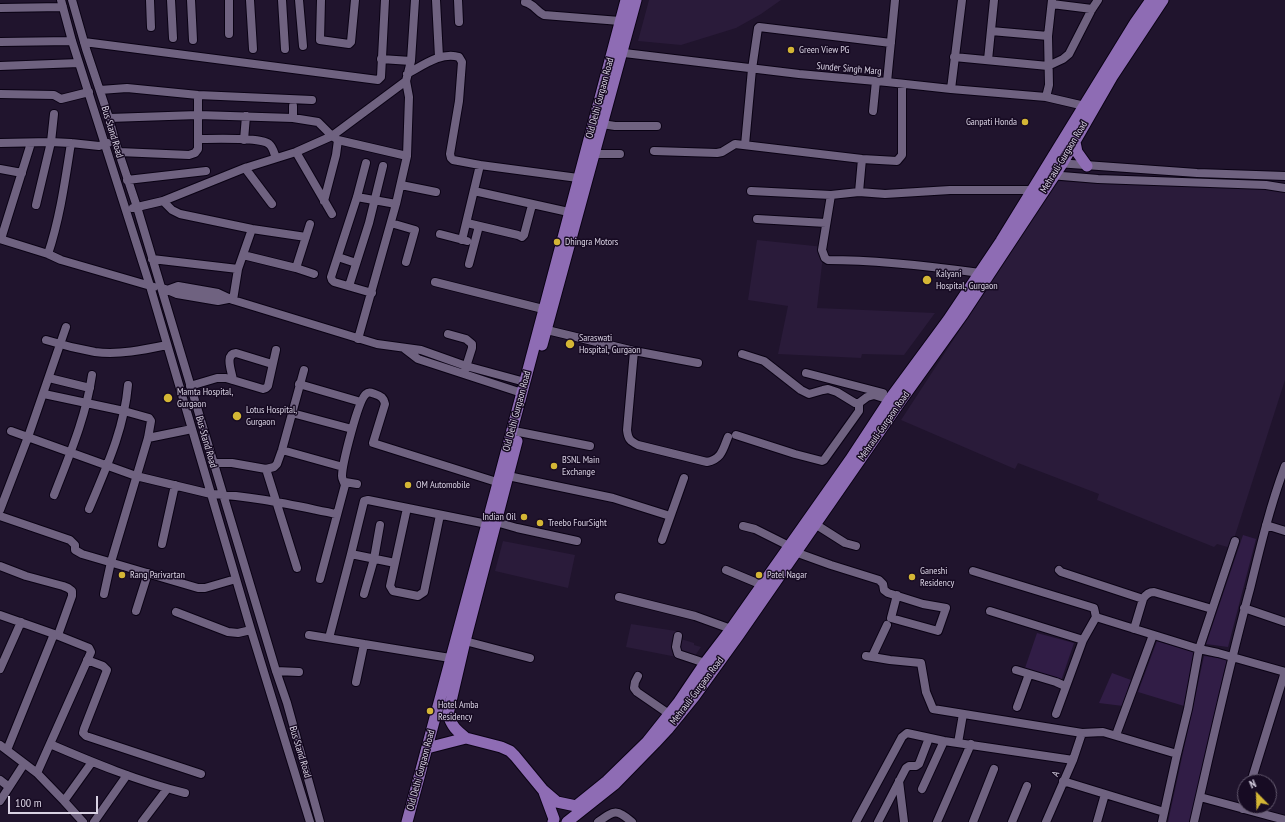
<!DOCTYPE html>
<style>
body{margin:0}
#map{position:relative;width:1285px;height:822px;overflow:hidden;background:#20142d;font-family:"PT Sans Narrow",sans-serif}
canvas{display:block}
.north{position:absolute;left:1237px;top:774px;width:40px;height:40px;box-sizing:border-box;background:#170b23;border:1px solid #655b70;border-radius:50%;rotate:337deg;font-size:11px;font-weight:700;line-height:16px;text-align:center;color:#d9d2e3}
.north::after{content:'';display:block;margin:auto;width:14px;height:18px;background:#d4b635;clip-path:polygon(50% 0,100% 100%,50% 72%,0 100%)}
.scale{position:absolute;left:8px;top:796px;width:90px;height:18px;box-sizing:border-box;border:2px solid #d9d2e3;border-top:0;padding-left:5px;font-size:12px;line-height:14px;white-space:nowrap;color:#d9d2e3;-webkit-text-stroke:3px #170b23;paint-order:stroke}
</style>
<div id="map">
<canvas width="1285" height="822"></canvas>
<div class="north">N</div>
<div class="scale">100 m</div>
</div>
<script>
const context = document.querySelector('canvas').getContext('2d');
context.lineJoin = 'round';
function fillPath(path, color) {
  context.fillStyle = color;
  context.fill(path, 'evenodd');
}
function strokePath(path, color, width, dash) {
  context.strokeStyle = color;
  context.lineWidth = width;
  context.lineCap = dash ? 'butt' : 'round';
  context.setLineDash(dash || []);
  context.stroke(path);
}
function write(font, color, halo, rows, align = 'center') {
  context.font = font + ' "PT Sans Narrow",sans-serif';
  context.lineWidth = 3;
  context.setLineDash([]);
  context.textBaseline = 'middle';
  context.strokeStyle = halo;
  context.fillStyle = color;
  for (const [text, x, y, turn = 0] of rows) {
    context.save();
    context.translate(x, y);
    context.rotate((+turn || 0) * Math.PI / 180);
    context.textAlign = isNaN(turn) ? turn : align;
    if (halo) context.strokeText(text, 0, 0);
    context.fillText(text, 0, 0);
    context.restore();
  }
}
fillPath(new Path2D(`
 M649,0h132l-20,14 -25,14 -55,17 -43,-4z
 M1057,181l121,5 81,1 26,3v190l-54,168 -14,-4 -3,3 -117,-47 2,-6 -81,-31 -3,6 -114,-49z
 M757,240l67,7 -7,61 118,5 -31,42 -42,-1 -1,4 -83,-4 10,-48 -40,-6z
 M503,541l72,14 -7,33 -73,-17z
 M631,624l51,8 -1,7 13,4v2l7,2 -9,13 -66,-13z`), '#2a1b3a');
fillPath(new Path2D(`
 M1243,535l13,4 -28,108 -22,-3z
 M1037,633l37,10 -13,38 -37,-10z
 M1157,641l37,11 -10,54 -46,-14z
 M1204,656l23,3 -37,163h-22z
 M1112,673l19,7 -8,26 -24,-3z`), '#311d46');
const minor = new Path2D(`
 M61,0l11,41 78,245 101,344 59,192
 M72,0l14,49 23,69 6,23 22,66 139,464 11,32 33,119
 M150,0l1,27
 M171,0l2,38
 M191,0l2,40
 M250,0l3,49
 M282,0l3,49
 M299,0l4,46
 M321,0l-1,40 29,4 2,-2 4,-42
 M436,0l3,57
 M458,0l1,22
 M525,2c9,2 11,9 19,13l76,6
 M1052,4l40,5
 M0,8l63,-1
 M991,31l57,5
 M229,34v-34
 M0,42l72,-1
 M84,42l294,38 3,-3 4,-77
 M616,52l183,22 88,8 64,7 95,8 43,10
 M954,57l94,9 15,-7 6,-5 23,-45 6,-9
 M381,59l30,2
 M988,60l6,-60
 M0,66l79,-3
 M407,74c15,-8 35,-23 52,-17l3,5 -3,39 -9,53 1,4 2,2 27,5 98,13
 M887,82l8,-82
 M951,89l11,-89
 M100,90l27,-2 71,7 114,5
 M0,94l54,1 7,4 28,-7
 M1046,97l3,-12 -1,-49 4,-36
 M873,111l3,-30
 M109,118l89,-3 95,3 25,4 14,14 6,4 69,16
 M293,118v-12
 M602,124l13,2h42
 M198,139c13,0 63,-2 71,5 4,3 5,9 7,14
 M244,140l2,-24
 M0,143l51,-1 20,1 28,3 9,-3
 M745,145l7,-76 6,-41 1,-1 132,16
 M654,151l63,2 5,-1 13,-8 127,15 35,2 5,-6v-71
 M119,152l70,3 6,-2 3,-4v-54
 M296,152l36,62
 M593,154h27
 M366,163l-9,34 -26,80 1,3 2,2 38,11
 M1057,163l140,10 88,3
 M245,168l27,36
 M0,169l22,4
 M1050,175l48,4 168,6 19,3
 M127,180l79,-9
 M401,185l35,7
 M474,191l99,22
 M751,191l80,4 28,-3 26,2 65,-4h82
 M859,192l3,-33
 M831,195l-9,55 3,8 3,2c51,0 101,6 152,13
 M357,197l39,7
 M163,201l9,9 8,4 72,15 54,8
 M324,201l12,-46 2,-15
 M36,205l15,-63 3,-28
 M133,208l30,-7 82,-33 51,-16 36,-16 74,-55
 M757,219l69,4
 M391,223l24,7 -9,32
 M467,223l51,12 4,2 2,-2 8,-30
 M440,234l27,7
 M0,239l48,15 13,6 93,27
 M1,239l30,-96
 M462,240l18,-75
 M48,254c12,-36 17,-73 23,-111
 M243,255l53,13 18,6
 M338,257l18,6
 M152,259l86,10
 M469,264l10,-38
 M296,268l14,-44
 M435,282l108,27
 M349,286l20,-63 14,-57
 M165,289l12,5 41,7 10,-2
 M167,290l11,-4 40,7 15,7 144,44 44,6 45,16 59,16
 M233,300l5,-31 14,-40
 M547,330l87,21 64,12
 M448,334l18,5 6,5v4l-7,22
 M358,339l38,-135 11,-48 2,-59 -3,-16 5,-20 4,-61
 M46,340c16,5 32,9 49,12 24,3 48,-2 72,-7
 M405,349l13,10 104,34
 M634,351l-7,79c1,9 3,11 11,15l69,17c15,-3 16,-13 21,-25
 M742,354l22,7 37,29 8,4 14,-4 5,-1 9,3 18,11h4l8,-6 7,-2 16,5
 M806,373l77,20
 M49,378l41,10
 M233,380c-1,-8 -9,-26 3,-27l36,11
 M299,384l62,18
 M190,386l27,-8h9l37,11 3,-1 2,-2 8,-36
 M44,394l80,17 25,7 2,3 -3,17 -37,124 -7,32
 M292,413l60,16
 M11,431l125,45 75,18c43,2 85,12 126,20
 M519,432l71,14
 M736,435l59,19 27,7 2,-1 35,-49v-8
 M148,438l44,-9
 M282,450l61,17
 M213,463h19l34,6 8,-2 3,-3 5,-14 22,-80
 M266,469l31,99
 M508,476l105,22 57,18
 M345,482l12,2
 M54,495c15,-39 32,-78 38,-120
 M407,508l-17,78 3,5 25,5 6,-4 16,-77
 M89,509c17,-41 35,-79 39,-124
 M0,510l28,-73 38,-110
 M0,516l70,24 5,5v5l7,4 116,34h7l31,-9
 M496,522l21,6 60,13
 M815,524l30,19 11,3
 M1266,525l19,6
 M743,526l12,3 34,17
 M662,540l22,-62
 M162,544l13,-59
 M795,552l36,13 48,15 4,4 1,6 4,3 35,11 23,4 -8,23 -47,-13 6,-23
 M351,554l44,9
 M0,566l26,10 37,10 5,2 4,3v5l-14,39
 M726,570l36,15
 M1059,570l2,2 82,27
 M973,571l121,37 2,9 -13,23 -27,74
 M320,579l25,-94c-1,-4 -3,-5 -3,-9 0,-11 16,-76 24,-82 3,-3 6,-1 9,0 6,2 9,4 10,10l-12,39 130,41
 M364,594l10,-35 6,-34
 M619,597l76,19 36,13
 M1244,608l41,14
 M136,611l12,-38
 M990,611l93,29
 M176,612l52,20 10,1 13,-3
 M0,615l54,19 35,14 2,4 -54,121
 M1096,617l103,32 19,4 67,19
 M1134,629l9,-30c3,-5 6,-7 11,-7l58,17
 M309,635l141,23
 M678,636l-2,11 2,7 27,9
 M329,638l22,-84 13,-53 4,-1 119,24
 M465,641l65,17
 M866,656l24,4 31,3 5,29 7,17 149,24 21,-1 74,22
 M872,657l15,-32
 M87,660l16,6 4,4 -23,59 -1,4 3,3 115,38
 M0,669l21,-47
 M1016,670l40,12 9,4
 M276,671l23,1
 M638,676l-3,6 -1,6 3,4 32,22
 M356,682l8,-38
 M1017,707l12,-33
 M1116,735l37,-100
 M958,743l5,-29
 M50,744c44,19 88,37 135,49
 M0,745l37,28 27,28 19,21
 M7,750l47,-116
 M0,780l9,7
 M899,781l5,41
 M1063,781l101,31
 M1251,782l34,-110
 M922,789l22,-48
 M1200,797l85,23
 M0,801l24,-37
 M64,801l28,-39
 M1243,809l2,-8
 M94,822l33,-47
 M142,822l25,-33
 M598,822c17,-12 18,-13 34,0
 M856,822l46,-85 5,-4 37,8 129,19
 M878,822l28,-54 3,-2h7l3,-2 10,-26
 M937,822l34,-78
 M973,822l21,-53
 M1012,822l15,-36
 M1046,822l27,-62 9,-27
 M1097,822l8,-28
 M1162,822l15,-68 11,-45 11,-60 36,-108
 M1194,822c18,-78 35,-156 56,-233 10,-41 20,-83 35,-123`);
const major = new Path2D(`
 M1075,142l2,10 10,14
 M542,345l94,-345
 M466,738c-9,-7 -15,-12 -18,-24l17,-73 52,-200
 M427,748l39,-10 35,9 9,4 5,5 28,34 14,12 19,4 31,-25 40,-39 31,-39 27,-40 26,-34 119,-169 42,-64 56,-76 53,-79 134,-218 16,-23
 M544,792l10,27 -1,3
 M407,822l91,-339 128,-483
 M567,822l48,-38 40,-41 13,-14 26,-32 44,-61 164,-237 61,-85 99,-150 50,-87 51,-77`);
strokePath(minor, '#0a0214', 10);
strokePath(major, '#0a0214', 13);
strokePath(minor, '#6f6280', 8);
strokePath(major, '#8e6cb4', 11);
for (const [x, y, r, color] of [
 [791,50,4,"#d4b635"],
 [1025,122,4,"#d4b635"],
 [557,242,4,"#d4b635"],
 [927,280,5,"#d4b635"],
 [570,344,5,"#d4b635"],
 [168,398,5,"#d4b635"],
 [237,416,5,"#d4b635"],
 [554,466,4,"#d4b635"],
 [408,485,4,"#d4b635"],
 [524,517,4,"#d4b635"],
 [540,523,4,"#d4b635"],
 [122,575,4,"#d4b635"],
 [759,575,4,"#d4b635"],
 [912,577,4,"#d4b635"],
 [430,711,4,"#d4b635"]
]) {
  const dot = new Path2D();
  dot.arc(x, y, r, 0, 2 * Math.PI);
  context.fillStyle = color;
  context.fill(dot);
  strokePath(dot, '#170b23', 1.5);
}
write('10px', '#d9d2e3', '#170b23', [
 ["Green View PG",799,50],
 ["Ganpati Honda",1017,122,"right"],
 ["Dhingra Motors",565,242],
 ["Kalyani",936,274],
 ["Hospital, Gurgaon",936,286],
 ["Saraswati",579,338],
 ["Hospital, Gurgaon",579,350],
 ["Mamta Hospital,",177,392],
 ["Gurgaon",177,404],
 ["Lotus Hospital,",246,410],
 ["Gurgaon",246,422],
 ["BSNL Main",562,460],
 ["Exchange",562,472],
 ["OM Automobile",416,485],
 ["Indian Oil",516,517,"right"],
 ["Treebo FourSight",548,523],
 ["Ganeshi",920,571],
 ["Residency",920,583],
 ["Rang Parivartan",130,575],
 ["Patel Nagar",767,575],
 ["Hotel Amba",438,705],
 ["Residency",438,717]
], 'left');
write('10px', '#d9d2e3', '#170b23', [
 ["Sunder Singh Marg",849,69,5],
 ["Old Delhi Gurgaon Road",600,98,-75],
 ["Bus Stand Road",112,132,73],
 ["Mehrauli-Gurgaon Road",1064,157,-59],
 ["Old Delhi Gurgaon Road",517,411,-75],
 ["Mehrauli-Gurgaon Road",884,426,-55],
 ["Bus Stand Road",206,442,74],
 ["Mehrauli-Gurgaon Road",697,691,-53],
 ["Bus Stand Road",300,752,73],
 ["Old Delhi Gurgaon Road",421,770,-75],
 ["A",1056,774,-65]
]);
</script>
